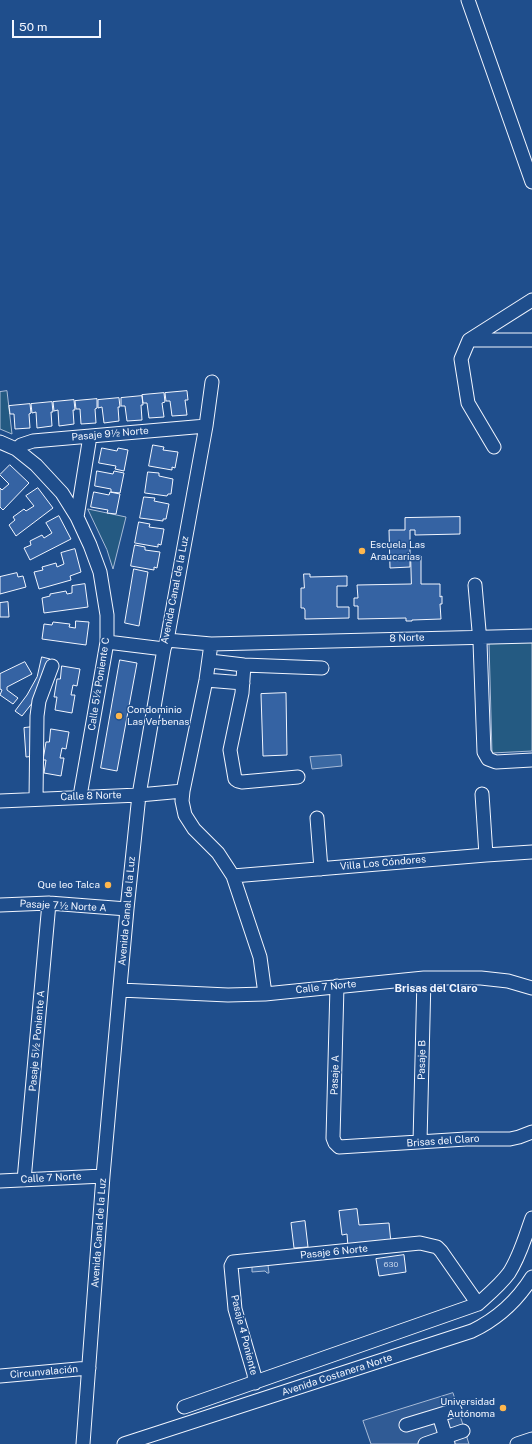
<!DOCTYPE html>
<meta charset="utf-8">
<style>
body{margin:0}
#map{position:relative;width:532px;height:1444px;overflow:hidden;background:#1f4e8c;font-family:"Public Sans",sans-serif}
canvas{display:block}
.scale{position:absolute;left:12px;top:20px;width:89px;height:18px;box-sizing:border-box;border:2px solid #f2f6ff;border-top:0;padding-left:5px;font-size:12px;line-height:14px;white-space:nowrap;color:#f2f6ff;-webkit-text-stroke:3px #1f4e8c;paint-order:stroke}
</style>
<div id="map">
<canvas width="532" height="1444"></canvas>
<div class="scale">50 m</div>
</div>
<script>
const context = document.querySelector('canvas').getContext('2d');
context.lineJoin = 'round';
function fillPath(path, color) {
  context.fillStyle = color;
  context.fill(path, 'evenodd');
}
function strokePath(path, color, width, dash) {
  context.strokeStyle = color;
  context.lineWidth = width;
  context.lineCap = dash ? 'butt' : 'round';
  context.setLineDash(dash || []);
  context.stroke(path);
}
function write(font, color, halo, rows, align = 'center') {
  context.font = font + ' "Public Sans",sans-serif';
  context.lineWidth = 3;
  context.setLineDash([]);
  context.textBaseline = 'middle';
  context.strokeStyle = halo;
  context.fillStyle = color;
  for (const [text, x, y, turn = 0] of rows) {
    context.save();
    context.translate(x, y);
    context.rotate((+turn || 0) * Math.PI / 180);
    context.textAlign = isNaN(turn) ? turn : align;
    if (halo) context.strokeText(text, 0, 0);
    context.fillText(text, 0, 0);
    context.restore();
  }
}
const green = new Path2D(`
 M7,391l5,43 -12,-5v-37z
 M88,509l38,8 -13,52 -6,-19z
 M532,641v110l-40,2 -3,-110z`);
fillPath(green, '#245a82');
strokePath(green, '#a8bbd7', 1);
const parking = new Path2D(`
 M453,1393l16,51h-98l-8,-23z`);
fillPath(parking, '#305b95');
strokePath(parking, '#a8bbd7', 1);
const water = new Path2D(`
 M341,755l1,11 -30,3 -2,-12z
 M268,1265l1,8h-2l-2,-2 -13,1v-6z`);
fillPath(water, '#3b69a3');
strokePath(water, '#a8bbd7', 1);
const building = new Path2D(`
 M187,391l1,9h-3l2,15 -15,1 -2,-15h-4l-1,-8z
 M164,393l1,9 -3,1 2,14 -15,1 -2,-15h-4l-1,-8z
 M142,396l1,9h-2l1,15 -15,1 -2,-15h-4v-8z
 M119,398l1,9h-2l1,14 -15,2 -2,-16 -4,1v-8z
 M97,399v9l-2,1 1,14 -15,1 -1,-15h-4l-1,-8z
 M74,400l1,10h-2l1,14 -15,2 -1,-16 -4,1 -1,-9z
 M52,402l1,10h-2l1,14 -15,2 -1,-16 -4,1 -1,-9z
 M30,404l1,9 -2,1 1,14 -15,1 -1,-15h-4l-1,-8z
 M153,445l11,2 -1,3 15,2 -3,16 -3,-1v3l-23,-4z
 M102,448l15,3 1,-3 10,2 -4,21 -9,-2 1,-3 -17,-3z
 M10,465l19,18 -26,27 -3,-3v-19l2,2 7,-6 -9,-9z
 M97,471l16,3 1,-3 10,2 -4,20 -9,-1v-3l-16,-3z
 M148,472l11,1v3l14,3 -2,15h-3l-1,2 -22,-3z
 M38,488l15,20 -37,28 -7,-11 6,-5 -2,-3 11,-8 2,2 8,-5 -8,-10z
 M94,492l15,3 1,-3 10,2 -4,20 -9,-1 1,-3 -17,-3z
 M144,497l11,1 -1,3 15,3 -3,15h-3v2l-23,-3z
 M59,516l12,23 -41,21 -6,-12 7,-3 -1,-4 12,-6 2,3 8,-5 -6,-10z
 M460,517v17l-45,1v-5h-5v37l-20,1 -1,-38h16v-12z
 M139,522l11,2 -1,3 15,2 -3,16 -3,-1v3l-23,-4z
 M135,545l10,2v3l15,2 -3,16 -3,-1v3l-23,-4z
 M75,549l6,23 -11,4 1,4 -32,9 -5,-17 9,-2 -1,-3 14,-4 1,4 7,-3 -3,-11z
 M411,556h10v28h19v13l2,-1v8h-2l1,15 -29,1v1h-6v-3l-48,1v-13h-4v-8h4l-1,-13 54,-1z
 M134,569l14,3 -9,54 -14,-3z
 M17,573l1,4 5,-1 3,11 -26,7v-17z
 M304,574h6v3l37,-1v10h-10v21h12v11l-44,1v-9l-1,-2h-3v-20h3z
 M85,584l3,23 -44,6 -2,-15 8,-2v-2l16,-3 1,3 5,-1v-7z
 M8,602l1,15h-9v-14z
 M76,621l13,1 -3,23 -44,-6 2,-15 8,1 1,-3 17,2 -1,3 6,1z
 M42,657l8,2 -6,20 -11,23 -11,14 -7,-5 12,-16 10,-18z
 M120,660l17,3 -20,108 -16,-3z
 M25,662l7,12 -25,13v3l11,8 -5,6 -13,-9 2,-5 -2,-1v-15z
 M62,666l18,3 -3,17 -4,-1 -2,10h4l-3,18 -17,-3 2,-13h-3l3,-18h3z
 M286,693l1,62 -24,1 -2,-62z
 M33,727l2,29 -9,1 -2,-29z
 M51,729l18,3 -3,17 -4,-1 -2,10h4l-3,18 -17,-3 2,-13h-3l3,-18h3z
 M357,1209l2,16 30,-2 2,20 -43,4 -1,-13 -5,1 -3,-24z
 M305,1221l3,26 -14,1 -3,-25z
 M404,1255l2,17 -27,4 -3,-17z`);
fillPath(building, '#3563a3');
strokePath(building, '#f2f6ff', 1);
const minor = new Path2D(`
 M468,0l64,182
 M469,340h63
 M0,442l16,7 20,16 26,28 15,24 13,28 10,27 7,43v27l-27,154
 M494,447l-26,-44 -7,-44 8,-19 63,-40
 M16,449l5,-4 12,-4 173,-15
 M77,517l13,-81
 M475,585l5,57 4,110 4,7 8,3 36,-2
 M167,640l44,4 321,-8
 M107,642l57,7
 M211,644l-5,36 -23,111 -1,10 3,14 9,14 24,24 15,23 27,81 5,37
 M210,661l34,4 78,3
 M244,665l-2,28 -12,57 5,29 3,2 4,1 56,-5
 M206,680l37,3
 M482,794l4,61
 M36,799l1,-83 2,-15 13,-35
 M0,801l139,-6 44,-4
 M317,818l4,51
 M233,876l253,-21 46,-3
 M0,905l49,-2 78,6
 M337,986l-4,152 2,5 4,4 127,-8h44l9,-2 13,-5
 M120,990l108,5 37,-1 159,-16h57l27,3 24,7
 M420,1142l4,-164
 M24,1180l25,-277
 M0,1181l103,-5
 M0,1376l89,-8
 M255,1383l-1,-9 -19,-65 -4,-43 2,-4 187,-19 17,4 4,4 37,53
 M184,1407l294,-103c11,-10 22,-19 31,-31 11,-17 16,-36 23,-55
 M439,1415l16,-5
 M406,1425l33,-10 9,29
 M83,1444l20,-268 24,-267 12,-114 25,-146 3,-9 39,-214 6,-44
 M124,1444l348,-113c25,-12 45,-30 60,-54
 M425,1444l38,-13
 M517,1444l15,-5`);
strokePath(minor, '#f2f6ff', 15);
strokePath(minor, '#1f4e8c', 13);
for (const [x, y, r, color] of [
 [362,551,4,"#ffb74d"],
 [119,716,4,"#ffb74d"],
 [108,885,4,"#ffb74d"],
 [503,1408,4,"#ffb74d"]
]) {
  const dot = new Path2D();
  dot.arc(x, y, r, 0, 2 * Math.PI);
  context.fillStyle = color;
  context.fill(dot);
  strokePath(dot, '#1f4e8c', 1.5);
}
write('8px', '#c3d1e8', null, [
 ["630",391,1265]
]);
write('10px', '#f2f6ff', '#1f4e8c', [
 ["Pasaje 9½ Norte",110,434,-5],
 ["Avenida Canal de la Luz",175,590,-79],
 ["8 Norte",407,638,-2],
 ["Calle 5½ Poniente C",99,684,-81],
 ["Calle 8 Norte",91,796,-2],
 ["Villa Los Cóndores",383,863,-5],
 ["Pasaje 7½ Norte A",63,906,3],
 ["Avenida Canal de la Luz",127,911,-85],
 ["Calle 7 Norte",326,987,-6],
 ["Pasaje 5½ Poniente A",37,1041,-85],
 ["Pasaje B",422,1060,-89],
 ["Pasaje A",335,1075,-88],
 ["Brisas del Claro",443,1141,-4],
 ["Calle 7 Norte",51,1178,-3],
 ["Avenida Canal de la Luz",99,1233,-86],
 ["Pasaje 6 Norte",334,1252,-6],
 ["Pasaje 4 Poniente",244,1335,76],
 ["Circunvalación",44,1372,-5],
 ["Avenida Costanera Norte",337,1375,-18]
]);
write('10px', '#f2f6ff', '#1f4e8c', [
 ["Escuela Las",370,545],
 ["Araucarias",370,557],
 ["Condominio",127,710],
 ["Las Verbenas",127,722],
 ["Que leo Talca",100,885,"right"],
 ["Universidad",495,1402,"right"],
 ["Autónoma",495,1414,"right"]
], 'left');
write('bold 11px', '#f2f6ff', '#1f4e8c', [
 ["Brisas del Claro",436,989]
]);
</script>
